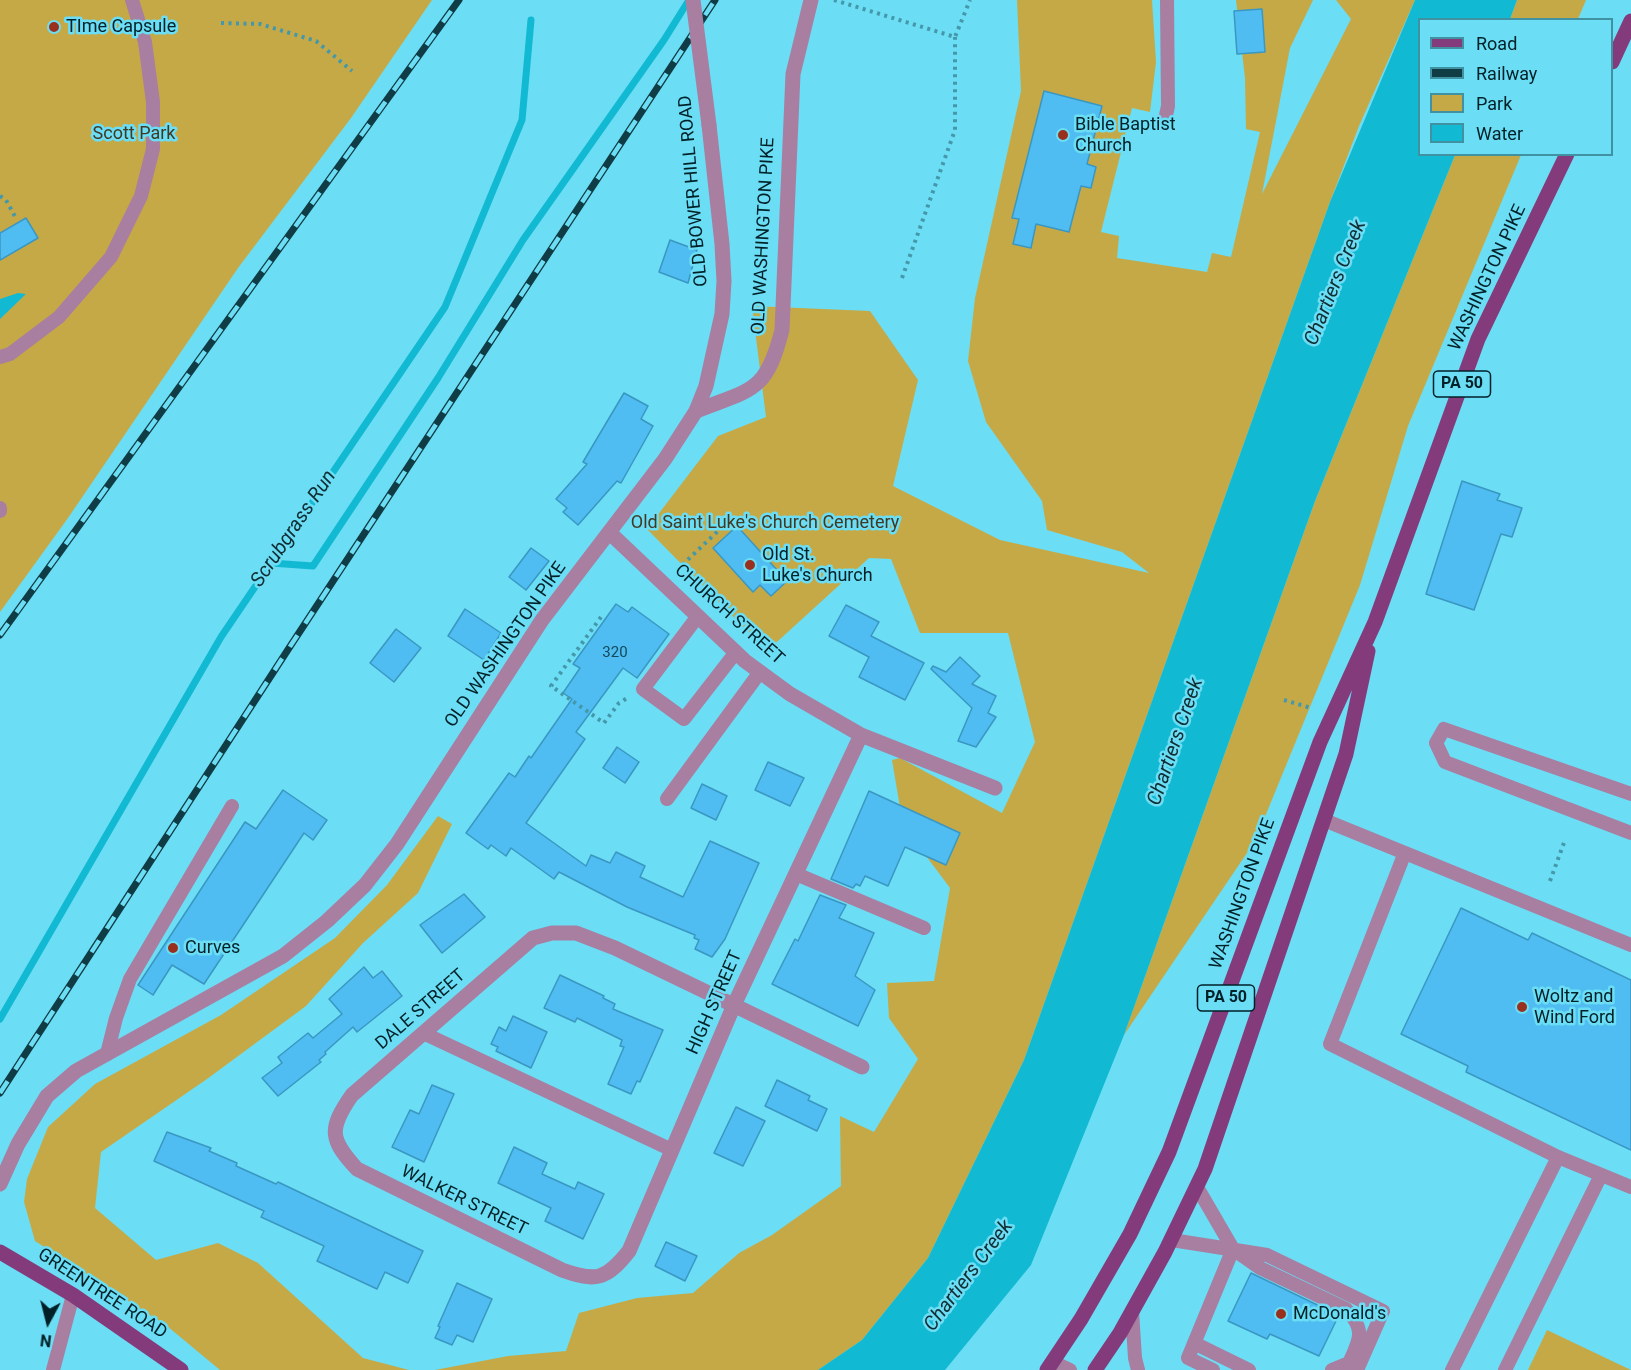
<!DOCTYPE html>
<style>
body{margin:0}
#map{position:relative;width:1631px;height:1370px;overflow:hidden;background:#6bddf4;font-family:Roboto,sans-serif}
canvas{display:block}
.legend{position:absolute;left:1418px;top:18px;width:195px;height:138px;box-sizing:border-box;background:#6bddf4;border:2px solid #4092a2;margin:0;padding:8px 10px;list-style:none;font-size:18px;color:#002128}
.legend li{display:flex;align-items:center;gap:12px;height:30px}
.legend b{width:30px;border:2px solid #4092a2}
.north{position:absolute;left:18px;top:1292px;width:60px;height:60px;-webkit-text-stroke:4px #6bddf4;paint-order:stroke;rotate:187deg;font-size:16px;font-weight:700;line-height:24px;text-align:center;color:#002128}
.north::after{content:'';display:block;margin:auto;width:21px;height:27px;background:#002128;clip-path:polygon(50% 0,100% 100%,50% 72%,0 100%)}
</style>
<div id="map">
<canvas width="1631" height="1370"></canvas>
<ul class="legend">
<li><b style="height:8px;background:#843b7b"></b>Road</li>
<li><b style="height:8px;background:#0f3c45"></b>Railway</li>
<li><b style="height:16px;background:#c6a947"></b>Park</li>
<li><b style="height:16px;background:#12b9d2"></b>Water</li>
</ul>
<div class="north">N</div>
</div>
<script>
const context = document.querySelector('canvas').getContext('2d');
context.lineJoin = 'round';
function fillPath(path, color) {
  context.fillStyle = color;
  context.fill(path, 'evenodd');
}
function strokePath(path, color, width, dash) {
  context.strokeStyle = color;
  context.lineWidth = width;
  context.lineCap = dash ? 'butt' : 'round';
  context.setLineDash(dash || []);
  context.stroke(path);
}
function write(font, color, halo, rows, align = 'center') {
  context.font = font + ' Roboto,sans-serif';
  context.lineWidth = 5;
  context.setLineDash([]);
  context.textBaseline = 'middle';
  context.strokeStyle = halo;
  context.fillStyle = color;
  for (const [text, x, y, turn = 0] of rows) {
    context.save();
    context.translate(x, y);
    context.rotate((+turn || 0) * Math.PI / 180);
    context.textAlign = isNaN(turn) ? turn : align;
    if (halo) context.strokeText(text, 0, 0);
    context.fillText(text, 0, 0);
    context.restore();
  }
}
fillPath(new Path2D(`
 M0,0h432l-81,118 -113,150 -170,250 -68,94z
 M1017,0h135l4,62 -6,50 -18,-4 -31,124 18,4 -2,22 90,14 5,-19 19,4 29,-125 -14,-3 -1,-51 -9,-78h77l-23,48 -28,146 89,-175 -15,-19h79l-56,126 -29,76 -306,858 -96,198 -66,82 -44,30h-383l73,-14 58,-5 13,-38 58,-15 56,-5 46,-40 33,-18 69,-49 -1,-70 34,16 44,-73 -29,-41 -2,-35 47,-2 16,-93 -47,-63 -11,-65 8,-2 102,55 33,-71 -27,-109h-88l-29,-74 -22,-1 -102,93 -120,-122 71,-93 48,-19 -14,-111 118,5 48,69 -25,106 107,54 149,33 -27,-21 -75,-22 -5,-29 -56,-79 -18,-61 7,-63 46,-207z
 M1517,0h69l-8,19h-68z
 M1455,155h66l-113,271 -48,159 -105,256 -131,194 191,-534z
 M438,816l14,8 -34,69 -55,50 -57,63 -99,73 -106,73 -6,56 61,52 62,-17 40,20 105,95 46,12h-189l-53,-44 -132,-85 -11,-39 3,-23 21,-52 47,-43 126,-69 114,-77 52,-53z
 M1547,1330l84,40h-103z`), '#c6a947');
fillPath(new Path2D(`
 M1415,0h102l-7,19 -90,1v134l35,1 -140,346 -191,534 -93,230 -86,105h-127l44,-30 66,-82 96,-198 306,-858z
 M18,293l8,1 -26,25v-20z`), '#12b9d2');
strokePath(new Path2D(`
 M271,563l42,3 125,-188 85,-138 141,-200 25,-40
 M0,1019l221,-382 224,-330 77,-187 9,-100`), '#12b9d2', 7);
const building = new Path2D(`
 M1262,9l3,43 -28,2 -3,-43z
 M1044,91l58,15 -15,58 9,3 -5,21 -10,-2 -12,46 -33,-8 -5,24 -18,-4 6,-25 -7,-1z
 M26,218l12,20 -38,22v-27z
 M670,240l27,10 -9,33 -29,-11z
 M624,393l24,13 -7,13 12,7 -32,57 -4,-2 -39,44 -15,-13 4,-4 -11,-9 31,-35 -4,-2z
 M1462,481l38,13 -3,6 25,8 -10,29 -11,-3 -27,76 -48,-16z
 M737,526l50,55 -16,15 -11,-11 -7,7 -40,-44z
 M531,548l18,13 -23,29 -17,-13z
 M616,604l12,8 4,-5 37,27 -32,44 -14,-10 -47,64 9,7 -59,84 60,43 5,-11 19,8 6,-11 29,14 -5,11 43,20 27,-56 49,22 -34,76 -13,18 -17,-8 4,-9 -5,-2 1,-3 -68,-28 -68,-35 -5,7 -43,-31 -5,8 -15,-11 -3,4 -22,-16 43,-60 6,4 14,-21 2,2 41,-59 -9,-6 17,-25 -7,-4z
 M846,605l33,17 -8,14 53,27 -19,37 -46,-23 10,-20 -40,-21z
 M465,609l36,24 -17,27 -36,-24z
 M396,629l25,19 -27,34 -24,-19z
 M960,657l20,19 -8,8 24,12 -8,17 8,4 -20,30 -18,-6 14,-33 -41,-39 2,-3 13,6z
 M617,747l22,15 -14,21 -22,-15z
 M768,762l36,16 -14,28 -35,-16z
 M702,784l25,12 -11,24 -25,-12z
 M283,790l44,30 -14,20 -9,-7 -100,151 -32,-19 -19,30 -15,-10 107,-163 11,7z
 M869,791l91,42 -14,32 -41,-18 -17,39 -23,-10 -5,10 -4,-2 -3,4 -22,-9z
 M464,894l21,23 -43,36 -22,-28z
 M820,895l26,10 -7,13 35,15 -19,43 20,14 -17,36 -86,-42 23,-45 3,2z
 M1461,908l67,32 4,-7 99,47v170l-165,-78 2,-6 -67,-32z
 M364,967l9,11 9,-7 20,25 -45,36 -4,-5 -28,25 1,2 -7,6 2,2 -43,34 -16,-18 20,-15 -4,-6 30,-24 5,5 29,-24 -13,-15z
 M560,975l44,21 -1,2 12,6 -2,5 50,21 -23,52 -3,-1 -6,13 -23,-10 16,-37 -4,-1 2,-6 -45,-22 -2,4 -31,-14z
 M513,1016l34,16 -16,36 -35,-17 2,-4 -7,-3 8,-17 7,4z
 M777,1080l33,16 -2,4 19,9 -10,22 -52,-25z
 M432,1085l22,9 -30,68 -32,-15 18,-37 9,4z
 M736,1107l29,14 -22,45 -29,-13z
 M167,1132l44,16 -2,3 28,12 -1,3 40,18 2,-2 145,69 -15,32 -23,-11 -8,17 -60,-28 7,-15 -63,-29 3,-6 -110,-50z
 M514,1147l33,16 -5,11 33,15 3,-7 26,12 -21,45 -38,-18 6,-13 -53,-25z
 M666,1242l31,14 -12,25 -30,-15z
 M1251,1273l81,39 -3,6 7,3 -17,35 -49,-22 -3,5 -39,-18z
 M457,1283l35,16 -19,43 -16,-7 -5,10 -17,-7 5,-11 -2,-1z`);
fillPath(building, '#4fbdf1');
strokePath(building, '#3a97c2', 1.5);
strokePath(new Path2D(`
 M834,0l121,37 15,-37
 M221,23l39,1 56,17 36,30
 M0,196l6,4 11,20
 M902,278l53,-148v-93
 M677,570l41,-39
 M601,617l-50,69 53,37 15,-20 10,-6
 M1284,700l27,8
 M1550,881l15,-41`), '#4498a9', 4, [3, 4.5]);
strokePath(new Path2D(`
 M1165,120l3,-14 -1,-106
 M0,357l10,-3 49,-37 52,-60 30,-61 12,-47v-47l-8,-60 -13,-42
 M0,508v3
 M698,616l-55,73 41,30 52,-67
 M1631,794l-187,-65 -8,14 9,19 186,71
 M667,799l93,-127
 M1324,820l307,125
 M1404,855l-74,189 228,113 73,30
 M796,874l128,54
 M423,1033l249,117
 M107,1054l9,-36 14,-39 102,-173
 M1197,1187l36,62 27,19 86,41c20,21 14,30 3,54l-17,7
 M1172,1240l95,15 116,56 -26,59
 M1132,1311l3,47 3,12
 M1194,1343l55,27
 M1053,1362l17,8
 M53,1370l20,-75
 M1213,1370l-25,-12 45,-109
 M1452,1370l106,-213
 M1505,1370l96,-195`), '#a87ea1', 14);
strokePath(new Path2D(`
 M696,411c56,-22 70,-18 86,-81l11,-256 18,-74
 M610,533l135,128 45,33 71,41 134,53
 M861,735l-127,270 -105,246c-23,29 -33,31 -67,19l-205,-101c-27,-29 -29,-40 -5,-74l181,-157 19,-5h24l39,15 247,119`), '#a87ea1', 15);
strokePath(new Path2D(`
 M0,1184l18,-40 29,-48 29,-25 207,-115 44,-35 38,-36 32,-41 145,-224 123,-161 31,-48 10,-25 16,-72 2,-33 -2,-37 -13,-119`), '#a87ea1', 15);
strokePath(new Path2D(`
 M1612,62l19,-41
 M0,1252l73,43 108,75
 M1047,1370l34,-51 49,-85 39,-82 151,-410 55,-120 103,-283 89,-185
 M1095,1370l25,-37 45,-81 40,-83 141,-415 22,-103`), '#843b7b', 15);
const rail = new Path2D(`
 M0,635l459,-635
 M0,1093l291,-448 424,-645`);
strokePath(rail, '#0f3c45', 7);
strokePath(rail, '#6bddf4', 4.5, [14]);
strokePath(new Path2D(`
 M693,0l16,125`), '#a87ea1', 15);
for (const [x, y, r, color] of [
 [54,27,6,"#992f1d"],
 [1063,135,6,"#992f1d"],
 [750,565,6,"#992f1d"],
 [173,948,6,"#992f1d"],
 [1522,1007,6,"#992f1d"],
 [1281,1314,6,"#992f1d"]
]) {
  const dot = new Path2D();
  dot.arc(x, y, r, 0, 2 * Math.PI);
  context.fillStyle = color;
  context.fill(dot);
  strokePath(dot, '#6bddf4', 2);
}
write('15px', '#14485a', null, [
 ["320",615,653]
]);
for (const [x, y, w] of [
 [1462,384,57],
 [1226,998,57]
]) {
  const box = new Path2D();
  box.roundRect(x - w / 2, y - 13, w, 26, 4.5);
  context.fillStyle = '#6bddf4';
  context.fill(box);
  strokePath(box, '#002128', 1.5);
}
write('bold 16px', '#002128', null, [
 ["PA 50",1462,384],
 ["PA 50",1226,998]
]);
write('18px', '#002128', '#6bddf4', [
 ["TIme Capsule",66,27],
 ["Bible Baptist",1075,125],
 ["Church",1075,146],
 ["Old St.",762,555],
 ["Luke's Church",762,576],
 ["Curves",185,948],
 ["Woltz and",1534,997],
 ["Wind Ford",1534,1018],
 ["McDonald's",1293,1314]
], 'left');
write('18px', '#413923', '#6bddf4', [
 ["Scott Park",134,134],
 ["Old Saint Luke's Church Cemetery",765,523]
]);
write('18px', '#002128', '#6bddf4', [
 ["OLD BOWER HILL ROAD",694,191,-95],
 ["OLD WASHINGTON PIKE",764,236,-87],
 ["WASHINGTON PIKE",1488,278,-65],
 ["CHURCH STREET",729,615,42],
 ["OLD WASHINGTON PIKE",506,645,-55],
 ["WASHINGTON PIKE",1243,894,-70],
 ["HIGH STREET",715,1003,-66],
 ["DALE STREET",421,1010,-41],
 ["WALKER STREET",464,1201,26],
 ["GREENTREE ROAD",102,1294,33]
]);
write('italic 20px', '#102e34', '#6bddf4', [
 ["Chartiers Creek",1336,283,-68],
 ["Scrubgrass Run",294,529,-56],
 ["Chartiers Creek",1176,742,-71],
 ["Chartiers Creek",969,1276,-53]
]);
</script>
